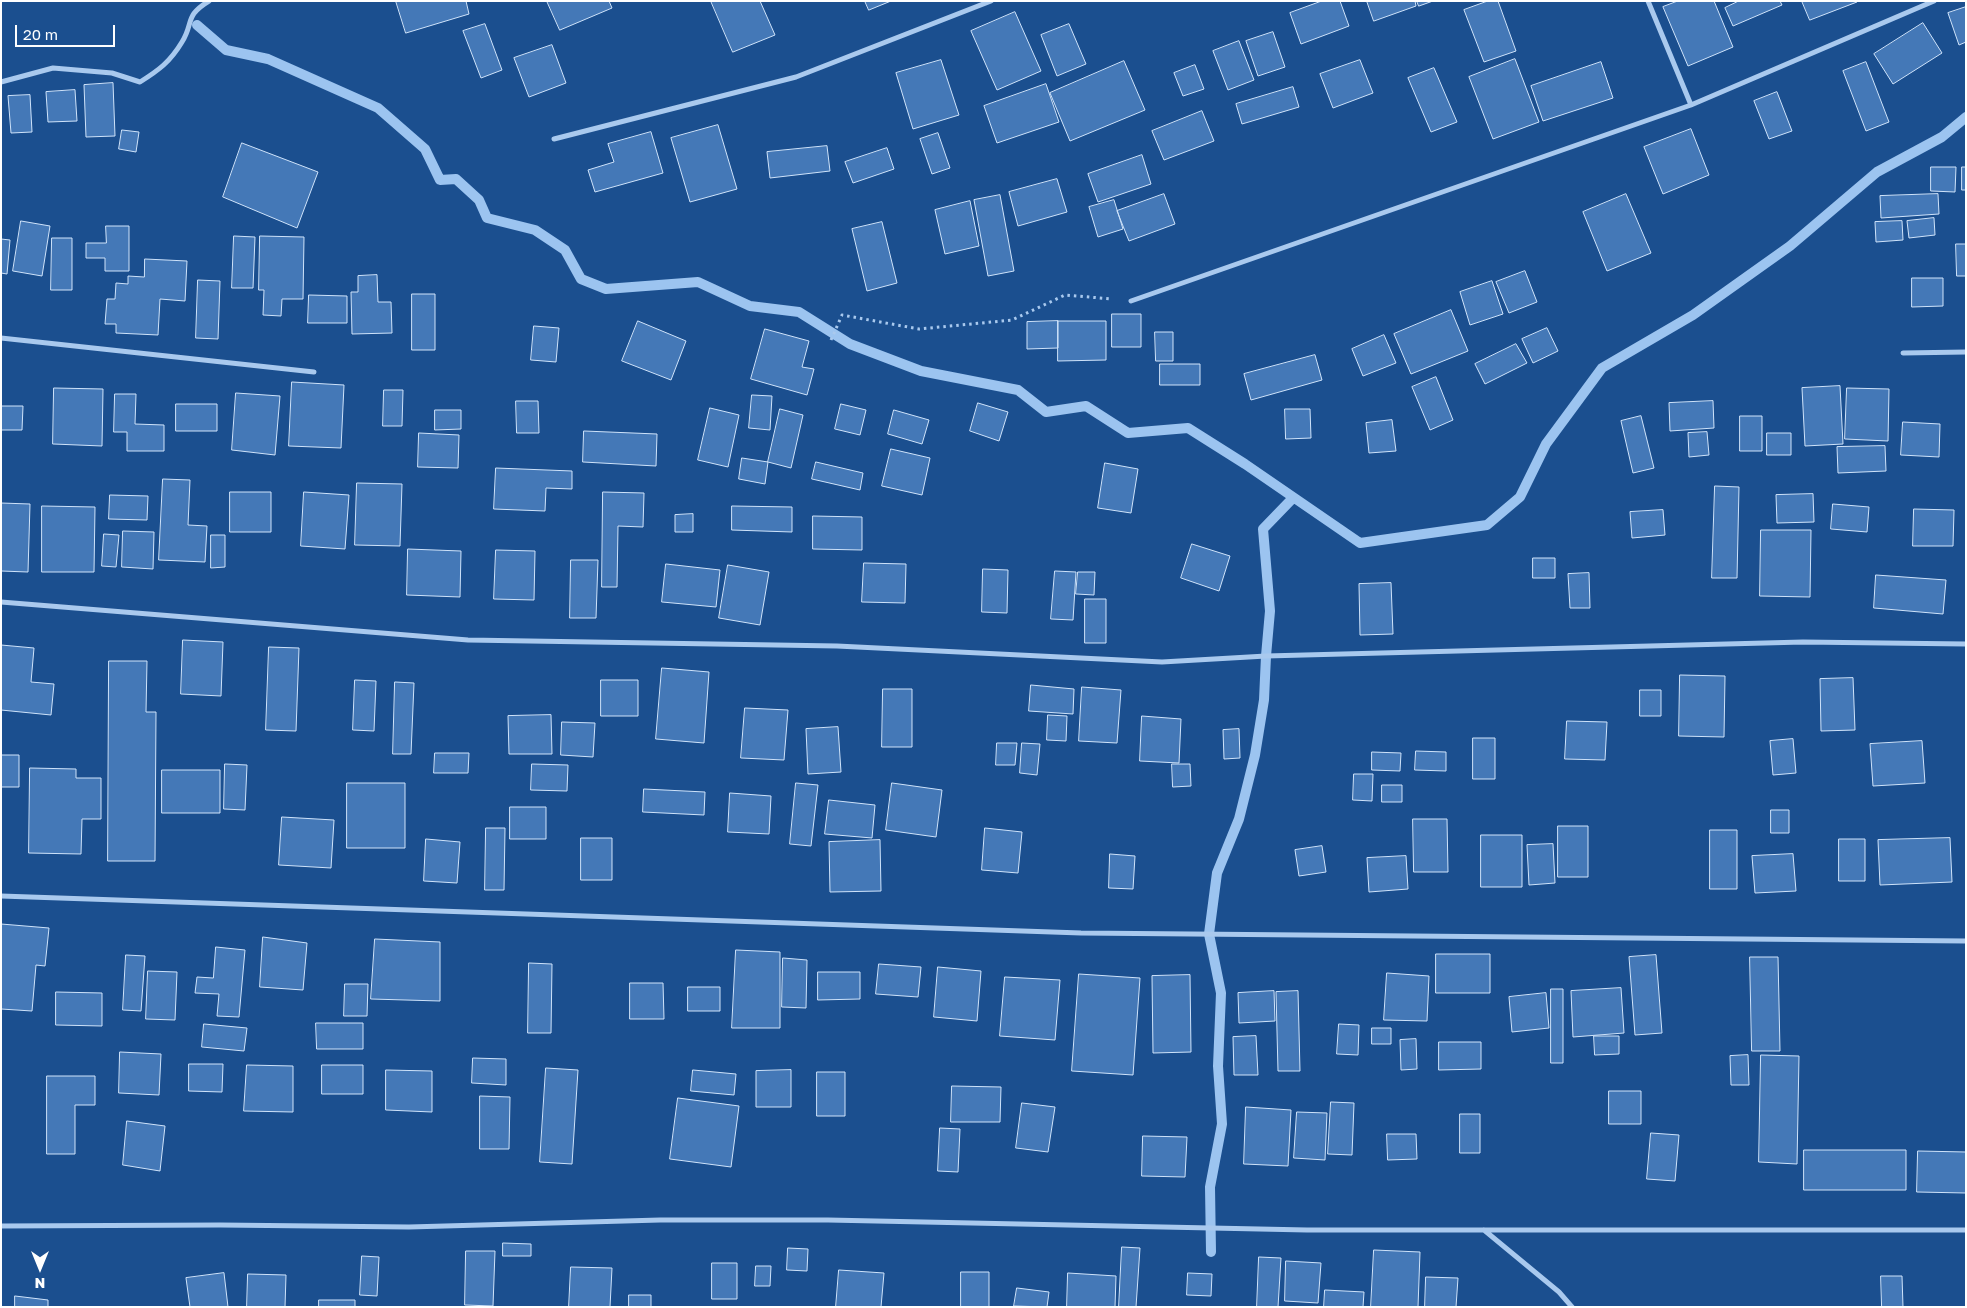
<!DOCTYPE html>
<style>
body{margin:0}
#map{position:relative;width:1967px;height:1308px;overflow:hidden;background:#1b4f8f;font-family:"Golos Text",sans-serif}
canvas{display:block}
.frame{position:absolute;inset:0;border:2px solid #fff;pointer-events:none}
.north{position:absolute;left:15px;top:1243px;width:50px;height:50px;-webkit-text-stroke:4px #1b4f8f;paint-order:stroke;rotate:180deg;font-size:14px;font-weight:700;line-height:20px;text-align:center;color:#fff}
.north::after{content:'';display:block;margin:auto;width:18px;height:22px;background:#fff;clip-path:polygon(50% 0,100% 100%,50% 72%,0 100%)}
.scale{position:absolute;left:15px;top:25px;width:100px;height:22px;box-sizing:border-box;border:2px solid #fff;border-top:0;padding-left:6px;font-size:15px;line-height:18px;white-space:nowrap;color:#fff;-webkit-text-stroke:4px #1b4f8f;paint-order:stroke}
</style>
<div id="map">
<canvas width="1967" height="1308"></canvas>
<div class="frame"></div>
<div class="north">N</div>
<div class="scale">20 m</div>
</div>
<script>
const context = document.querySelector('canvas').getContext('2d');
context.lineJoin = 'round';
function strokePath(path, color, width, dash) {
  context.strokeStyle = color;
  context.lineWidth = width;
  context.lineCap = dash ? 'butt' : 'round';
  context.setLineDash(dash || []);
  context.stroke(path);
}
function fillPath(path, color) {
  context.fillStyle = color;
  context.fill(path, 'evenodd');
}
strokePath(new Path2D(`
 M197,25l29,25 42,9 110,49 47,41 15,31 16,-1 23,21 8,18 48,12 30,20 16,29 25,10 92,-7 52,24 49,6 51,32 71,27 97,19 28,22 40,-6 42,27 60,-5 57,36 115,79 127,-18 33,-28 26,-53 56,-76 91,-53 97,-69 87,-74 65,-35 24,-20
 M1211,1252l-1,-65 12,-63 -4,-58 3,-73 -12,-59 8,-61 22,-54 16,-64 9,-55 2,-44 4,-45 -7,-82 28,-29`), '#9cc4f0', 10);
const building = new Path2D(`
 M396,1h70l3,13 -63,19z
 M547,1h62l3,7 -52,22z
 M711,1h49l15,34 -42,17z
 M865,1h26l-22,9z
 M1322,1h18l9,25 -48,18 -11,-31z
 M1367,1h48l1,5 -42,15z
 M1417,1h16l-14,5z
 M1488,1h10l18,50 -32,11 -20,-52z
 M1678,1h36l19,46 -45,19 -25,-59z
 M1739,1h41l2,4 -49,21 -8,-18z
 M1802,1h55v1l-47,18z
 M1966,7v35l-7,3 -11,-32z
 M1015,12l26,59 -44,19 -26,-59z
 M1923,23l19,30 -49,31 -19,-30z
 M485,24l17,46 -21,8 -18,-47z
 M1069,24l17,40 -29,12 -16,-41z
 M1273,32l12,35 -27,9 -12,-35z
 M1239,41l15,39 -26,10 -15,-39z
 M552,45l14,38 -37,14 -15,-39z
 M1515,59l24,63 -46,17 -24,-62z
 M941,60l18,55 -46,14 -17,-56z
 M1360,60l13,33 -40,15 -13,-34z
 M1124,61l21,49 -75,31 -20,-48z
 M1601,62l12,36 -70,23 -12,-35z
 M1866,62l23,60 -23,9 -23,-60z
 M1195,65l9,24 -21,7 -9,-23z
 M1434,68l23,54 -26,10 -23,-54z
 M113,83l2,53 -29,1 -2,-52z
 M1046,84l13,38 -62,21 -13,-37z
 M1293,87l6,20 -57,17 -6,-20z
 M75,90l2,31 -29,1 -2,-30z
 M1777,92l15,39 -23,8 -15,-38z
 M30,95l2,37 -21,1 -3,-37z
 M1202,111l12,30 -50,19 -12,-29z
 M718,125l19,64 -47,13 -19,-64z
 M1691,129l18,46 -46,19 -19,-47z
 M122,130l17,2 -3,20 -17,-3z
 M651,132l12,41 -68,19 -7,-22 26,-8 -6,-18z
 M938,133l12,35 -18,6 -12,-35z
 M242,143l76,29 -21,56 -74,-31z
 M827,146l3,25 -60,7 -3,-26z
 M887,148l7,21 -41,14 -8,-21z
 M1142,155l9,29 -53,18 -10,-28z
 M1931,167h25l-1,25 -24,-1z
 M1962,167h4v23h-4z
 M1057,179l10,33 -49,14 -9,-34z
 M1164,194l11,30 -46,17 -12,-30z
 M1626,194l25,59 -44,18 -24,-59z
 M1938,194l1,20 -58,4 -1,-22z
 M1000,195l14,76 -26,5 -14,-76z
 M1114,200l9,29 -25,8 -9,-30z
 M970,201l9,45 -34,8 -10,-44z
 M1934,218l1,17 -26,3 -2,-17z
 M21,221l29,5 -8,50 -29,-5z
 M1902,221l1,19 -27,2 -1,-20z
 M882,222l15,61 -30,8 -15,-62z
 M106,226h23v45h-24v-13h-19v-15h20z
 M234,236l21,1 -2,51h-21z
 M260,236l44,1 -1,62h-21l-1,17 -18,-1 1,-25h-5z
 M52,238h20v52h-21z
 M1,239l9,1 -3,34 -6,-1z
 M1956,244h10v32h-9z
 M145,259l42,2 -2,40 -25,-2 -2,36 -42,-2v-9h-11l2,-25h8l1,-16 12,1v-8l16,1z
 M1525,271l12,31 -28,11 -13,-31z
 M377,275l1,27h13l1,31 -40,1 -1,-42h7v-16z
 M1912,278h31v28l-31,1z
 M198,280l22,1 -2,58 -22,-1z
 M1492,281l11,33 -33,11 -10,-33z
 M412,294h23v56h-23z
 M309,295l38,1v27h-39z
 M1451,310l17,41 -57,23 -17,-40z
 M1112,314h29v33h-29z
 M638,321l48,20 -15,39 -49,-19z
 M1058,321h48v39l-48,1z
 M1058,321v27l-31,1v-27z
 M534,326l25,2 -3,34 -25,-2z
 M1547,328l11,23 -25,12 -11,-24z
 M765,329l44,12 -7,26 12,2 -7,26 -56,-16z
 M1155,332h18v29h-17z
 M1384,335l12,28 -33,13 -11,-27z
 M1516,344l11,19 -42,21 -10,-20z
 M1315,355l7,25 -71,20 -7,-26z
 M1160,364h40v21h-40z
 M1436,377l17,43 -23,10 -18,-43z
 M292,382l52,3 -3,63 -52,-2z
 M1840,386l3,58 -38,2 -3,-58z
 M54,388l49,1 -1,57 -49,-2z
 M1847,388l42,1 -1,52 -43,-2z
 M384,390h19l-1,36h-19z
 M236,393l44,3 -5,59 -43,-5z
 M115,394h21l-1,30 29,1v26h-37v-19h-13z
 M752,395l20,1 -2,34 -21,-2z
 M516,401h22l1,32h-22z
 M1713,401l1,27 -44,3 -1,-28z
 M978,403l30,9 -9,29 -29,-10z
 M176,404h41v27h-41z
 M841,404l25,6 -6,25 -25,-6z
 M1,406h22l-1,24h-21z
 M710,408l29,7 -11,52 -30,-7z
 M780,409l23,6 -12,53 -23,-6z
 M1285,409h25l1,29 -25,1z
 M435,410h26v19l-26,1z
 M894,410l35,10 -7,24 -34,-10z
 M1641,416l13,52 -21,5 -12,-52z
 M1740,416h22v35h-22z
 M1392,420l4,31 -27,2 -3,-30z
 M1903,422l37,2 -1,33 -38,-2z
 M584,431l73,3 -1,32 -73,-4z
 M1707,432l2,23 -20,2 -1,-24z
 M419,433l40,2 -1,33 -40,-1z
 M1767,433h24v22h-24z
 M1885,446l1,25 -48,2 -1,-26z
 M891,449l39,9 -8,37 -40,-9z
 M742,458l26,4 -3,22 -26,-5z
 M816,462l47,11 -3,17 -48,-11z
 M1105,463l33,6 -7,44 -33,-5z
 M496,468l76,3v18l-26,-1 -1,23 -51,-2z
 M163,479l27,1 -2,45 19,1 -2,36 -46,-2z
 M357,483l45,1 -2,62 -45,-1z
 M1715,486l24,1 -2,91h-25z
 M230,492h41v40h-41z
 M304,492l45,3 -4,54 -44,-3z
 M603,492l41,1 -1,34 -25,-1 -1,61h-15z
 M1813,494l1,28 -37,1 -1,-28z
 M110,495l38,1 -1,24 -38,-1z
 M1,503l29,1 -2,68 -27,-1z
 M1833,504l36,3 -2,25 -36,-3z
 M42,506l53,1 -1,65h-52z
 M732,506l60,1v25l-60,-2z
 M1914,509l40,1 -1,36h-40z
 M1663,510l2,25 -33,3 -2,-26z
 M693,514v18h-18v-17z
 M813,516l49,1v33l-49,-1z
 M1761,530h50l-1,67 -50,-1z
 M123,531l31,1 -1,37 -31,-2z
 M104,534l15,1 -3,32 -14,-1z
 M211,535h14v32l-14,1z
 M1192,544l38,12 -11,35 -38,-13z
 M408,549l53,2 -1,46 -53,-2z
 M496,550l39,1 -1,49 -40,-1z
 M1533,558h22v20h-22z
 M571,560h27l-2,58h-26z
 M864,563l42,1 -1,39 -43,-1z
 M666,564l54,6 -4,37 -54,-5z
 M728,565l41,7 -9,53 -41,-7z
 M983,569l25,1 -1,43 -25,-1z
 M1055,571l21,1 -3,48 -22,-1z
 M1078,572h17l-1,23 -18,-1z
 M1589,573l1,35h-20l-2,-34z
 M1876,575l70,5 -3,34 -69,-6z
 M1391,583l2,51 -33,1 -1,-51z
 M1085,599h21v44h-21z
 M183,640l40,2 -2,54 -40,-2z
 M1,645l33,3 -3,34 23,2 -3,31 -50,-5z
 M269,647l30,1 -3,83 -30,-1z
 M109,661h38l-1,51h10l-1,149h-47z
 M662,668l47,4 -5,71 -48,-4z
 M1680,675l45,1 -1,61 -45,-1z
 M1853,678l2,52 -34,1 -1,-52z
 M355,680l21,1 -2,50 -21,-1z
 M601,680h37v36h-37z
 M395,682l19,1 -3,71h-18z
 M1031,685l43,4 -1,25 -44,-3z
 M1082,687l39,3 -4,53 -38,-2z
 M883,689h29v58h-30z
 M1640,690h21v26h-21z
 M745,708l43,2 -4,50 -43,-2z
 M551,715l1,39h-43l-1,-38z
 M1048,715l19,1 -1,25 -19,-1z
 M1142,716l39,3 -2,44 -39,-2z
 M1567,721l40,1 -2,38 -40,-1z
 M562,722l33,1 -2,34 -32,-2z
 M838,727l3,45 -33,2 -2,-45z
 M1239,729l1,29 -16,1 -1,-29z
 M1473,738h22v41h-22z
 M1793,739l3,34 -23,2 -3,-34z
 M1922,741l3,42 -52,3 -3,-42z
 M997,743h20l-2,22h-19z
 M1022,743l18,1 -3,31 -17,-2z
 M1416,751l30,1v19l-31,-1z
 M1372,752l29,1 -1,18 -28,-1z
 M435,753h34l-1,20h-34z
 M1,755h18v32h-18z
 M225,764l22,1 -2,45 -21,-1z
 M532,764l36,1 -1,26 -36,-1z
 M1172,764h18l1,22 -18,1z
 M30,768l46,1v9h25v41h-19l-1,35 -52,-1z
 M162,770h58v43h-58z
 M1354,774h19l-1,27 -19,-1z
 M347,783h58v65h-58z
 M796,783l22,2 -7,61 -21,-2z
 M892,783l50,7 -6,47 -50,-7z
 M1382,785h20v17h-20z
 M644,789l61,3 -1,23 -61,-3z
 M730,793l41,3 -2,38 -41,-2z
 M829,800l46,5 -3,33 -47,-4z
 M510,807h36v32h-36z
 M1771,810h18v23h-18z
 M282,817l52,3 -3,48 -52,-3z
 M1413,819h34l1,53h-34z
 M1558,826h30v51h-30z
 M486,828h19l-1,62h-19z
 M985,828l37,4 -4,41 -36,-3z
 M1710,830h27v59h-27z
 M1481,835h41v52h-41z
 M581,838h31v42h-31z
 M1950,838l2,44 -72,3 -2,-45z
 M426,839l34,3 -3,41 -33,-2z
 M1839,839h26v42h-26z
 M880,840l1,51 -51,1 -1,-50z
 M1553,844l2,39 -26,2 -2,-40z
 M1322,846l4,26 -27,4 -4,-26z
 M1110,854l25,2 -2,33 -24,-1z
 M1793,854l3,37 -41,2 -3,-37z
 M1406,856l2,33 -39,3 -2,-34z
 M1,924l48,4 -4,38 -9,-1 -4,46 -31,-2z
 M263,937l44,6 -4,47 -43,-3z
 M375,939l65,3v59l-69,-2z
 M216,947l29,3 -6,67 -22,-1 2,-22 -24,-1 2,-16 16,1z
 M736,950l44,2v76h-48z
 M1436,954h54v39h-54z
 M126,955l19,1 -4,55 -18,-1z
 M1656,955l6,78 -27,2 -6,-78z
 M1750,957h28l2,94h-28z
 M783,958l24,2 -1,48 -24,-1z
 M529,963l23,1 -1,69h-23z
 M879,964l42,3 -3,30 -42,-3z
 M938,967l43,4 -4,50 -43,-4z
 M148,971l29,1 -2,48 -29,-1z
 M818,972h42v27l-42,1z
 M1387,973l42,3 -2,45 -43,-1z
 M1079,974l61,4 -7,97 -61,-4z
 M1190,975l1,77 -38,1 -1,-77z
 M1005,977l55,3 -5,60 -55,-4z
 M630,983h33l1,36h-34z
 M345,984h23l-1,32h-23z
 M688,987h32v24h-32z
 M1621,988l3,45 -51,4 -2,-46z
 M1551,989h12v74h-12z
 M1274,991l1,30 -36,2 -1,-30z
 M1298,991l2,80h-22l-2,-79z
 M56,992l46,1v33l-46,-1z
 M1546,993l3,35 -37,4 -3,-35z
 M316,1023h47v26h-46z
 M204,1024l43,4 -3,23 -42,-4z
 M1339,1024l20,1 -1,30 -21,-1z
 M1372,1028h19v16h-19z
 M1256,1036l2,39h-24l-1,-38z
 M1594,1036h25v18l-24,1z
 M1416,1039l1,30 -16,1 -1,-30z
 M1439,1042h42v27l-42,1z
 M120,1052l41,2 -2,41 -40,-2z
 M1748,1055l1,30h-18l-1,-29z
 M1761,1055l38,1 -2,108 -38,-2z
 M473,1058l33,1v26l-34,-2z
 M189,1064h34l-1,28 -33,-1z
 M247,1065l46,1v46l-49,-1z
 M322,1065h41v29h-41z
 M546,1068l32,2 -6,94 -32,-2z
 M386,1070l46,1v41l-46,-2z
 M693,1070l43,4 -2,21 -43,-4z
 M791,1070v37h-35v-36z
 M817,1072h28v44h-28z
 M47,1076h48v29h-20v49h-28z
 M952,1086l49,1 -1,35h-49z
 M1609,1091h32v33h-32z
 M480,1096l30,1 -1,52h-29z
 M678,1098l61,8 -8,61 -61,-8z
 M1331,1102l23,1 -2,52 -24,-1z
 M1022,1103l33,4 -7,45 -32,-4z
 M1246,1107l45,3 -3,56 -44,-2z
 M1297,1112l30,1 -2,47 -31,-2z
 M1460,1114h20v39h-20z
 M127,1121l38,5 -5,45 -37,-6z
 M940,1128l20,1 -2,43 -20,-1z
 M1651,1133l28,2 -4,46 -28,-2z
 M1387,1134h29l1,25 -29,1z
 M1143,1136l44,1 -2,40 -43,-1z
 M1804,1150h102v40h-102z
 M1918,1151l48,1v41l-49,-1z
 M503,1243l28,1v12h-28z
 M1122,1247l18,1 -4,59h-17z
 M788,1248l20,1 -1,22 -20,-1z
 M1374,1250l46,2 -2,55h-47z
 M466,1251h29l-2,55 -28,-1z
 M362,1256l17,1 -2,39 -17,-1z
 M1259,1257l22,1 -3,49h-21z
 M1286,1261l35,2 -3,40 -33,-2z
 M712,1263h25v36h-25z
 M756,1266h15l-1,20h-15z
 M571,1267l41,1 -2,39h-41z
 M839,1270l45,3 -3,34h-45z
 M961,1272h28v35h-28z
 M224,1273l4,34h-38l-4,-29z
 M1068,1273l48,3 -1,31h-48z
 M1188,1273l24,1 -1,22 -24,-1z
 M248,1274l38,1 -1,32h-38z
 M1881,1276h21l1,31h-21z
 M1426,1277l32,1 -2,29h-31z
 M1017,1288l32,4 -2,15 -33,-1z
 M1325,1290l39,2 -1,15h-39z
 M629,1295h22v12h-22z
 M15,1296l33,4v7h-33z
 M319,1300h36v7h-36z`);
fillPath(building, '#4478b7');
strokePath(building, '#cfe3fa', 1);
strokePath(new Path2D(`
 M831,340l11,-25 77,14 93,-9 53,-25 47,4`), '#a9c9ee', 3, [2.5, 4]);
strokePath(new Path2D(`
 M1648,1l43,104
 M1,82l52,-14 59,5 28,9c19,-12 30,-20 42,-40 12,-19 2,-26 27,-41
 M554,139l242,-62 195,-76
 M1131,301l560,-196 243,-104
 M1,338l313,34
 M1903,353l63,-1
 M1,602l467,38 369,6 325,16 104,-6 537,-14 163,2
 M1,896l1080,37 885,8
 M1,1226l219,-1 189,2 251,-7h168l479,10h659
 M1484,1230l75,62 13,15`), '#a9c9ee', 5);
</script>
